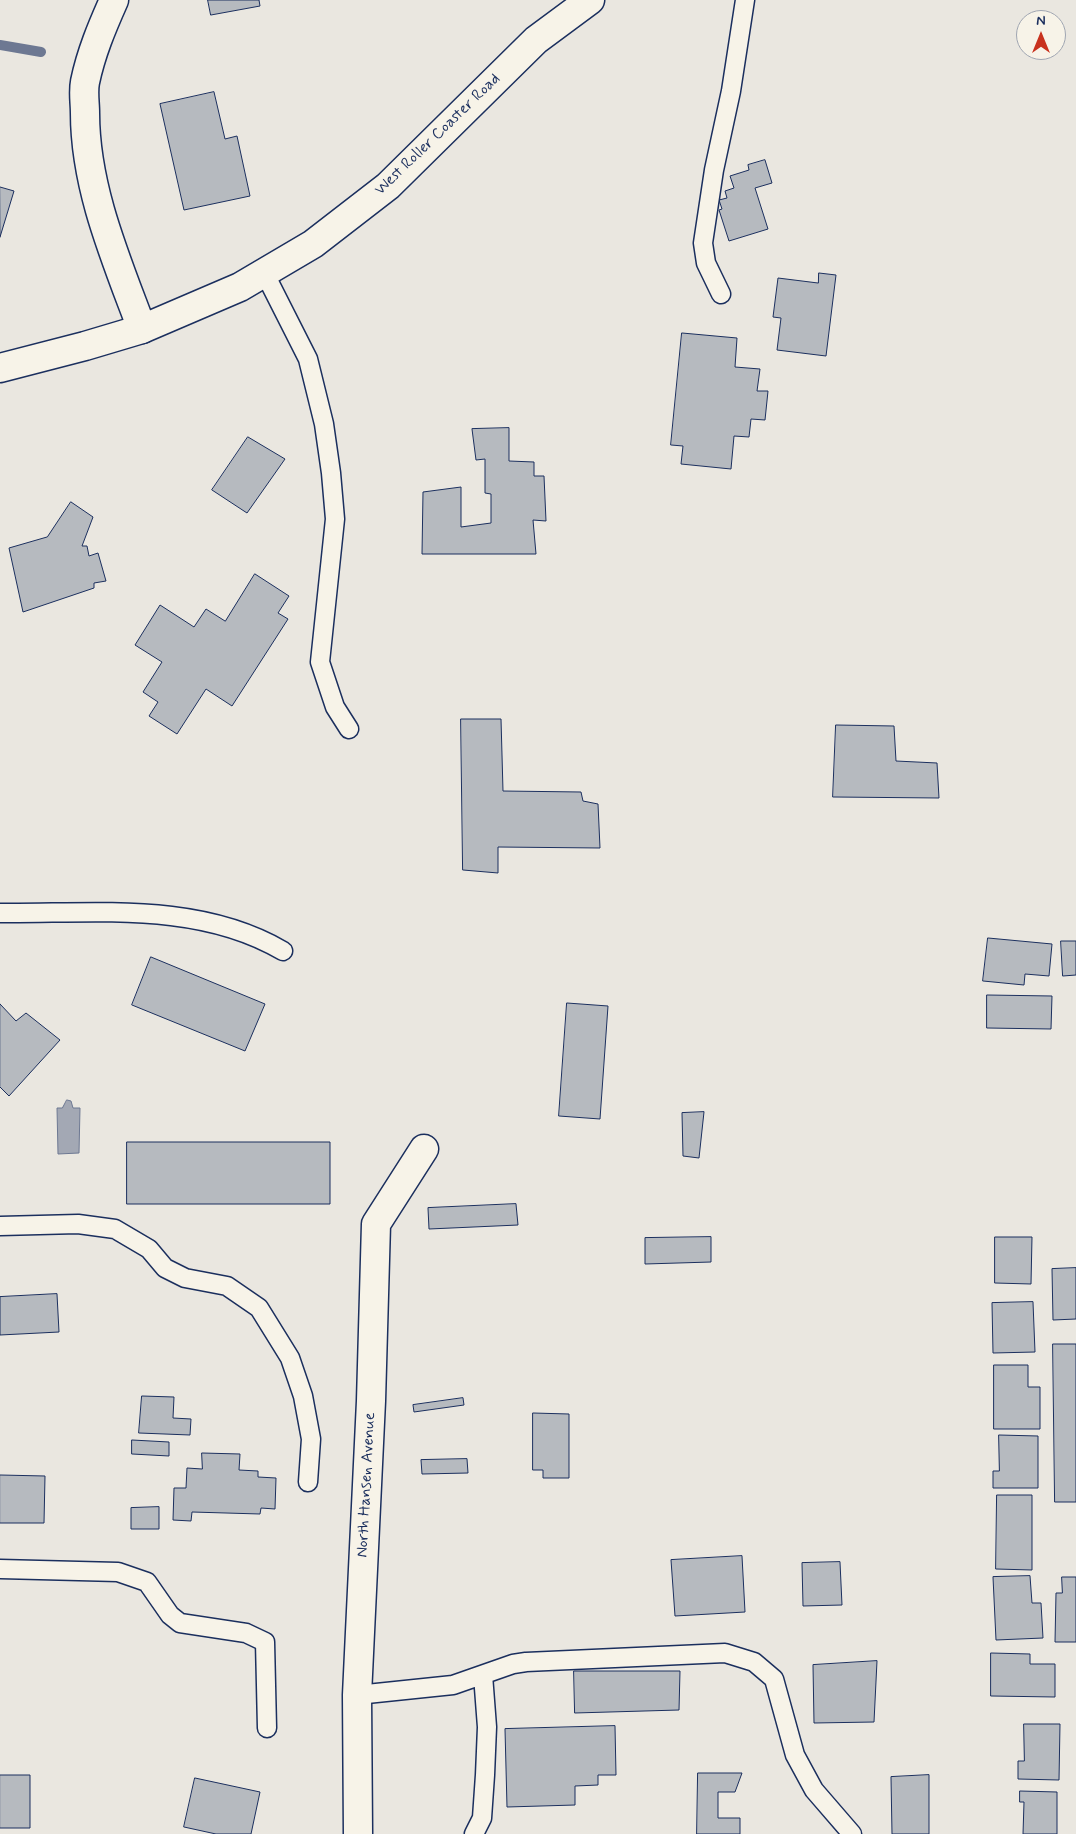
<!DOCTYPE html>
<style>
body{margin:0}
#map{position:relative;width:1076px;height:1834px;overflow:hidden;background:#eae7e0;font-family:Mynerve,sans-serif}
canvas{display:block}
.north{position:absolute;left:1016px;top:10px;width:50px;height:50px;box-sizing:border-box;background:#f7f3e8;border:1px solid #9fa5b1;border-radius:50%;rotate:0deg;font-size:14px;font-weight:700;line-height:20px;text-align:center;color:#1b2f5e}
.north::after{content:'';display:block;margin:auto;width:18px;height:22px;background:#c8321e;clip-path:polygon(50% 0,100% 100%,50% 72%,0 100%)}
</style>
<div id="map">
<canvas width="1076" height="1834"></canvas>
<div class="north">N</div>
</div>
<script>
const context = document.querySelector('canvas').getContext('2d');
context.lineJoin = 'round';
function fillPath(path, color) {
  context.fillStyle = color;
  context.fill(path, 'evenodd');
}
function strokePath(path, color, width, dash) {
  context.strokeStyle = color;
  context.lineWidth = width;
  context.lineCap = dash ? 'butt' : 'round';
  context.setLineDash(dash || []);
  context.stroke(path);
}
function write(font, color, halo, rows, align = 'center') {
  context.font = font + ' Mynerve,sans-serif';
  context.lineWidth = 5;
  context.setLineDash([]);
  context.textBaseline = 'middle';
  context.strokeStyle = halo;
  context.fillStyle = color;
  for (const [text, x, y, turn = 0] of rows) {
    context.save();
    context.translate(x, y);
    context.rotate((+turn || 0) * Math.PI / 180);
    context.textAlign = isNaN(turn) ? turn : align;
    if (halo) context.strokeText(text, 0, 0);
    context.fillText(text, 0, 0);
    context.restore();
  }
}
const water = new Path2D(`
 M67,1100l4,1 2,7h7l-1,45 -21,1 -1,-46h5z`);
fillPath(water, '#a3a8b4');
strokePath(water, '#6d7892', 1);
strokePath(new Path2D(`
 M0,45l41,7`), '#6d7892', 10);
const building = new Path2D(`
 M208,0h51l1,6 -49,9z
 M214,92l11,47 12,-3 13,60 -66,14 -24,-106z
 M765,160l7,23 -17,5 13,41 -39,12 -10,-31 3,-1 -3,-9 8,-2 -2,-7 9,-3 -4,-12 19,-6 -1,-5z
 M0,187l14,4 -14,46z
 M819,273l17,2 -10,81 -49,-6 4,-32 -8,-1 5,-39 40,5z
 M682,333l55,5 -2,29 25,2 -3,22h11l-3,29 -14,-1 -2,18 -15,-1 -3,33 -50,-5 2,-18 -12,-1z
 M509,428v33l25,1v14h10l2,45 -13,-1 3,34h-114l1,-62 38,-5v40l30,-4v-29l-6,-1v-34l-9,1 -4,-31z
 M248,437l37,22 -38,54 -35,-23z
 M71,502l22,15 -11,29h5l2,10 9,-3 8,28 -12,2v5l-71,24 -14,-64 38,-11z
 M255,574l34,22 -11,17 10,6 -56,87 -26,-17 -29,45 -28,-18 9,-14 -15,-10 19,-30 -27,-17 25,-40 34,22 12,-18 19,12z
 M461,719h40l2,72 78,1 2,9 15,3 2,44 -102,-1v26l-35,-3z
 M836,725l58,1 2,35 41,2 2,35 -106,-1z
 M988,938l64,6 -3,32 -24,-2 -1,11 -41,-4z
 M1061,941h15v34l-13,1z
 M151,957l114,47 -20,47 -113,-46z
 M987,995l65,1 -1,33 -64,-1z
 M567,1003l41,3 -8,113 -41,-3z
 M0,1004l16,17 10,-8 34,27 -51,56 -9,-9z
 M704,1112l-5,46 -16,-2 -1,-43z
 M127,1142h203v62h-203z
 M516,1204l2,21 -89,4 -1,-21z
 M711,1237v25l-66,2v-26z
 M995,1237h37l-1,47 -36,-1z
 M1076,1268v51l-23,1 -1,-51z
 M57,1294l2,38 -59,3v-38z
 M1033,1302l2,50 -42,1 -1,-50z
 M1053,1344h23v158h-21z
 M994,1365h34v22h12v42h-46z
 M142,1396l32,1 -1,21 18,1 -1,16 -51,-2z
 M463,1398l1,7 -50,7 -1,-7z
 M533,1413l36,1v64h-26v-8h-10z
 M999,1435l39,1v52h-45v-17h6z
 M132,1440l37,2v14l-37,-2z
 M202,1453l38,1 -1,16 19,1v6l18,1 -1,31 -14,-1 -1,6 -68,-2 -1,9 -18,-1 1,-32h12l1,-20 15,1z
 M467,1459l1,14 -46,1 -1,-14z
 M0,1475l45,1 -1,47h-44z
 M997,1495h35v75l-36,-1z
 M159,1507v22h-28v-21z
 M742,1556l3,56 -70,4 -4,-56z
 M840,1562l2,43 -39,1 -1,-43z
 M1030,1576l2,27h9l2,35 -47,2 -3,-63z
 M1062,1577h14v65h-21l1,-49h6z
 M991,1653l39,1v10h25v33l-64,-1z
 M877,1661l-3,61 -60,1 -1,-58z
 M574,1671h106l-1,39 -104,3z
 M1024,1724h36l-1,56 -41,-1v-18h6z
 M615,1726l1,49h-18v10l-23,1v19l-68,2 -2,-78z
 M698,1773h44l-7,19h-17v26h22v16h-43z
 M0,1775h30v53h-30z
 M929,1775v59h-37l-1,-57z
 M195,1778l65,14 -9,42h-35l-32,-7z
 M1020,1791l37,1v42h-34l1,-32h-4z`);
fillPath(building, '#b6babf');
strokePath(building, '#1b2f5e', 1);
const lane = new Path2D(`
 M264,272l44,87 16,65 7,49 4,46 -15,143 15,45 14,22
 M721,294l-15,-31 -3,-20 11,-73 17,-79 14,-91
 M0,913c95,1 198,-12 283,38
 M0,1226l78,-2 37,5 34,20 16,19 20,10 42,8 32,22 31,50 13,38 8,43 -3,43
 M0,1569l118,3 29,10 23,33 10,8 66,10 19,9 2,86
 M357,1695l96,-10 60,-21 13,-2 199,-9 29,9 20,17 21,76 19,35 38,44
 M474,1834l8,-16 3,-43 2,-48 -4,-52`);
const street = new Path2D(`
 M114,0c-12,27 -23,53 -29,82 -2,10 0,21 0,31 0,75 31,146 57,216
 M358,1834l-1,-139 14,-294 5,-177 48,-75`);
const secondary = new Path2D(`
 M0,368l85,-22 57,-17 98,-42 73,-43 75,-58 148,-146 54,-40`);
strokePath(lane, '#1b2f5e', 21);
strokePath(street, '#1b2f5e', 31);
strokePath(secondary, '#1b2f5e', 31);
strokePath(lane, '#f7f3e8', 18);
strokePath(street, '#f7f3e8', 28);
strokePath(secondary, '#f7f3e8', 28);
write('16px', '#1b2f5e', '#f7f3e8', [
 ["West Roller Coaster Road",438,135,-44],
 ["North Hansen Avenue",367,1485,-87]
]);
</script>
